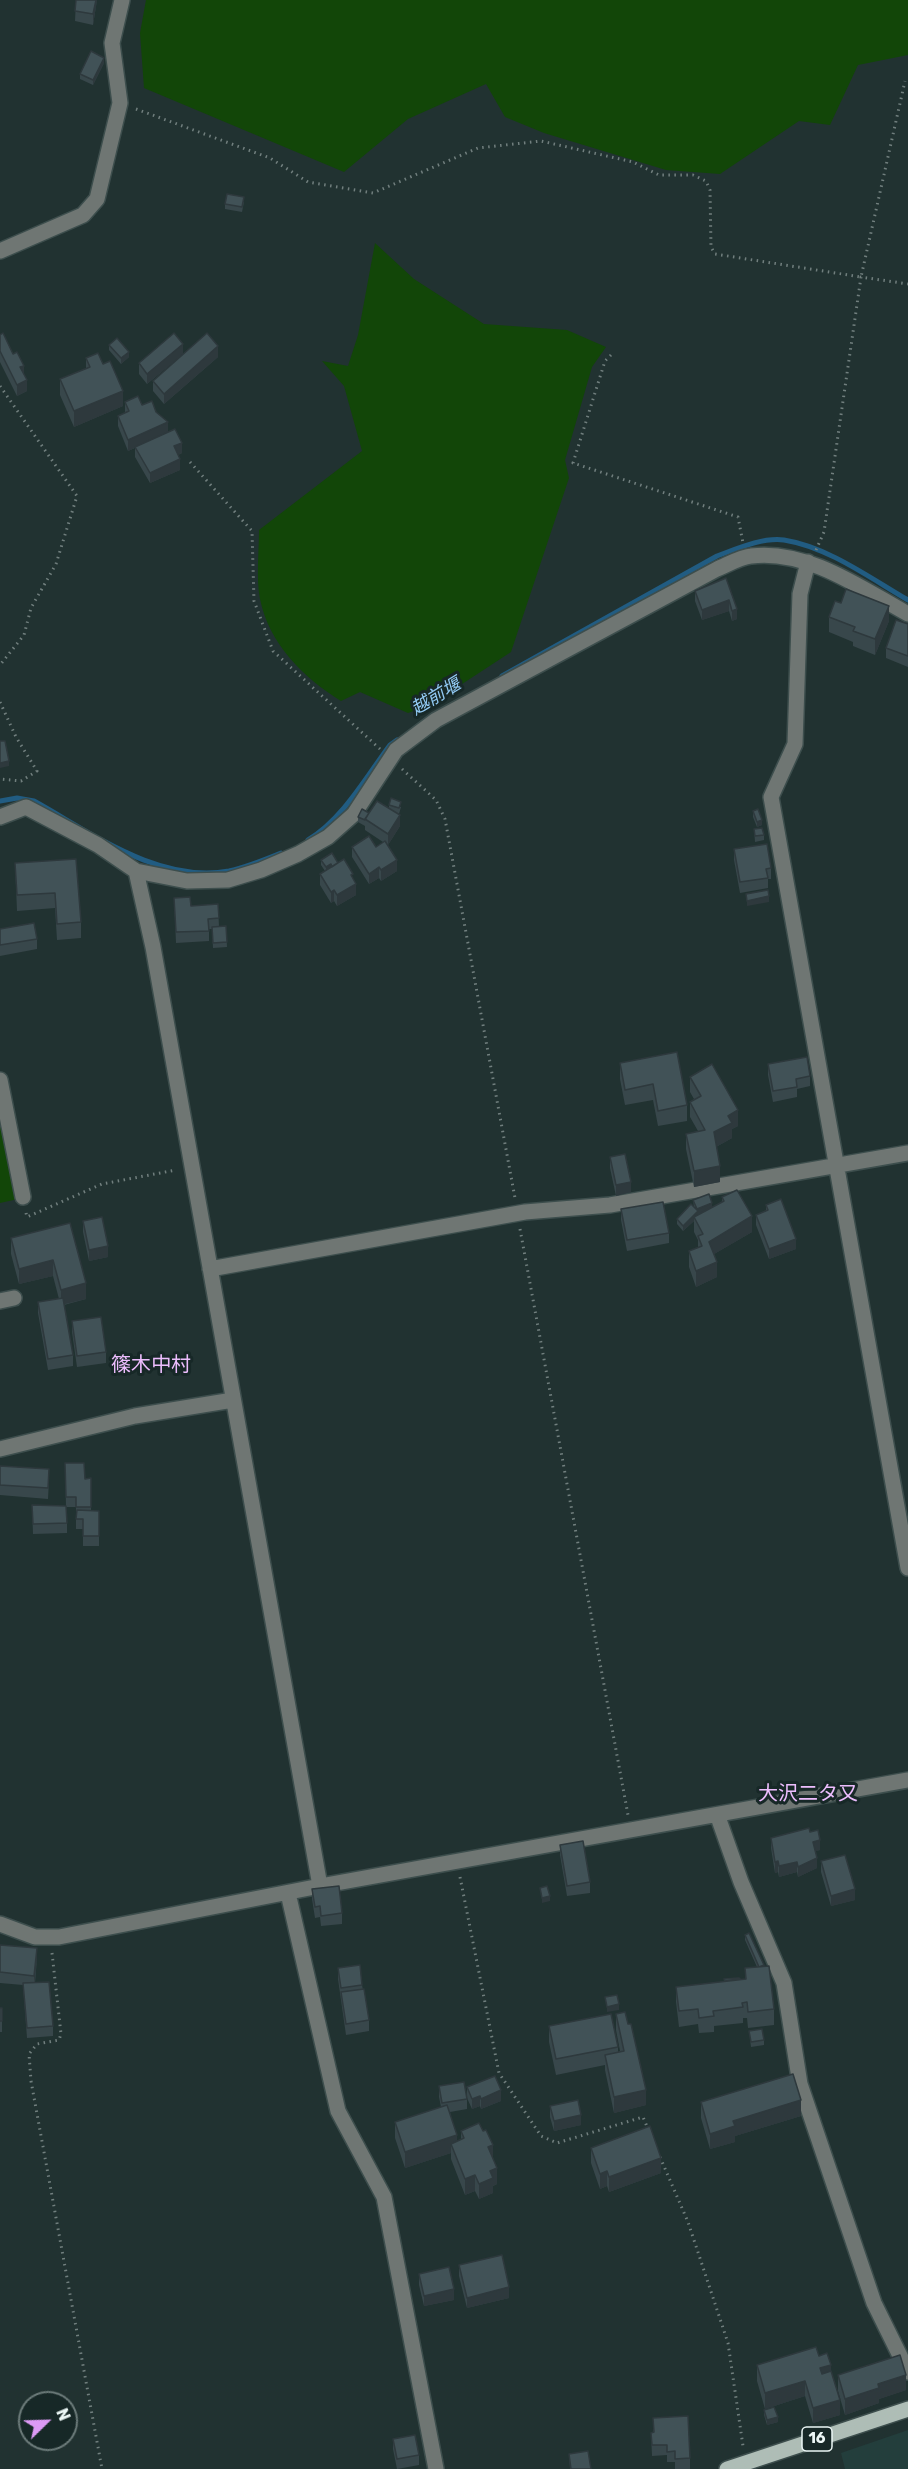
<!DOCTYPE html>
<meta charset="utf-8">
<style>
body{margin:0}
#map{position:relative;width:908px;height:2469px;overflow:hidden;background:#213231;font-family:Rubik,sans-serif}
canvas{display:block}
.north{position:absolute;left:18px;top:2391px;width:60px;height:60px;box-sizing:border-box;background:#172827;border:2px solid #6c7b7a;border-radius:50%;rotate:67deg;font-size:16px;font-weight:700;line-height:24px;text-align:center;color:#ecf7f6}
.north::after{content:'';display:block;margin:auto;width:21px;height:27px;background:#dc99f4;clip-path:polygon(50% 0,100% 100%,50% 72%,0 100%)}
</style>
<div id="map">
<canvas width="908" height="2469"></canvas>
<div class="north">N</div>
</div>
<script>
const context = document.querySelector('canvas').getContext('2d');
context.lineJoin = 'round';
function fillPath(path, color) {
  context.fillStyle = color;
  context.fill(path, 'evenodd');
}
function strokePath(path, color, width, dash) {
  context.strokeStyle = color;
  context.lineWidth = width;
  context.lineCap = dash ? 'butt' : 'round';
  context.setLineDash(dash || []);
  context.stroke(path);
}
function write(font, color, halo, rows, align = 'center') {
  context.font = font + ' Rubik,"Noto Sans JP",sans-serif';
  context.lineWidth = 6;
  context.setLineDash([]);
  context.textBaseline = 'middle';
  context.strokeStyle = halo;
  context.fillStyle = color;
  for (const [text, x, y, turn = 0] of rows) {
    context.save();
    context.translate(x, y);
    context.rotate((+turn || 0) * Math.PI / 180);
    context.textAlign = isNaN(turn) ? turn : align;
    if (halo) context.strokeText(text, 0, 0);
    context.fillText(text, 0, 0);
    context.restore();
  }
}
fillPath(new Path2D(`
 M908,2430v39h-63l-4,-16z`), '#233e3c');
fillPath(new Path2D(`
 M146,0h762v55l-50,10 -28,60 -31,-4 -79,53 -54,-4 -122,-37 -39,-16 -19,-33 -78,35 -64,53 -200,-84 -4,-55z
 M375,243l39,36 70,45 83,6 39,17 -14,20 -27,93 4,18 -58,174 -81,53 -22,8 -48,-21 -19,9c-37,-23 -72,-57 -81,-102 -4,-21 -1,-47 -1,-69l103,-79 -18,-65 -22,-25 26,5 10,-31z
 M0,1104l18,95 -18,4z`), '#124608');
strokePath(new Path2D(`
 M502,676l215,-120c19,-7 46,-19 67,-16 44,7 86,38 124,60
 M0,801l17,-3 17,3c58,32 125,83 195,70 18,-4 35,-11 52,-18
 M308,840c35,-21 58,-63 82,-95l7,-5`), '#215c82', 5);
const minor = new Path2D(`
 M0,251l83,-36 14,-16 23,-96 -8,-60 10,-43
 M808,562l-8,32 -5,150 -24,53 137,771
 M0,817l26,-10 72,38 38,26 51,10 41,-1 33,-10 37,-16 30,-17 26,-23 42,-64 40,-30 281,-151c10,-4 23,-12 34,-13 56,-7 110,32 157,58
 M136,871l17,76 167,939
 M0,1080l23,117
 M210,1269l315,-57 85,-7 298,-52
 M0,1301l14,-3
 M0,1449l135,-33 98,-16
 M718,1817l23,65 43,101 16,101 74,219 34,69
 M288,1893l50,218 46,86 52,272
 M0,1924l35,13h24l261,-51 588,-106`);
const major = new Path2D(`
 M727,2469l181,-60`);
strokePath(minor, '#3d4e4d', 18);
strokePath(major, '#3d4e4d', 18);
strokePath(new Path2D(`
 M136,109l134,49 38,24 65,11 105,-45 63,-7 92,21 26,13h34l13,6 4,9 1,57 4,7 146,23 44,-196
 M611,355l-6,6 -32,102 165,54 5,26
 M0,386l77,110 -21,68 -25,44 -7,27 -24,30
 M190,462l62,69 2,70 19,50 107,98
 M816,550l8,-18 37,-255 47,7
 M0,702l16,35 21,34 -16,10 -21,-2
 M402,769l34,31 9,19 70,379
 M26,1213l1,4 75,-33 74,-14
 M520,1229l108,586
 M460,1877l39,196 42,63 16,7 86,-26 5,12
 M52,1953l9,81 -2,6 -22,4 -8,10 2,27 71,388
 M660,2157l28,65 40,121 15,103`), '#717f7e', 3, [1.5, 4.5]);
strokePath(minor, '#6f7673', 15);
strokePath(major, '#aebdb6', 15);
fillPath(new Path2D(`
 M76,0h21l-4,25 -18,-4z
 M104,63l-11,22 -13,-6v-5z
 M244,202l-2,10 -17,-3v-5z
 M0,335l13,19 11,21 3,16 -10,5 -17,-34z
 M109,345l20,12 -8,7 -12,-14z
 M183,354l35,3 -54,47 -11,-13v-10l29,-26 -35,29 -8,-10v-11z
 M86,358l37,48 -49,21 -14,-32v-16l26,-10z
 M125,402l17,3 14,7 12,20 14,21 -4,2 2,15 -30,13 -15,-26v-9l-7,3 -10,-25v-10l7,-3z
 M726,578l11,41 -5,2 -3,-10 -27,9 -7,-19v-10z
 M829,617l60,4 -14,34 -22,-9v-4l-24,-10z
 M908,624v43l-22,-9v-10z
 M389,805l12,2 -2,7 -3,-1 4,13 -12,19 -1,-1 10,27 -16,10 -2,-3 -10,6 -17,-27v-10h24l7,-5 -18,-12v-4l-7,-4v-5l31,-9z
 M753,811l9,14 -5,2 -4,-10z
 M754,829l10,6v5l-9,2z
 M734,849l37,19v11h-3v9l-28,5 -6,-33z
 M76,859l5,63v16l-24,2 -2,-32 -38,3 -2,-48z
 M321,860l17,3 15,16 3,16 -19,11 -3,-5 -3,2 -11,-18v-11l5,-3 -4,-6z
 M174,898l17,8 27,-2 1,23 7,-1 1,21 -14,1 -1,-19h-3v12l-33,2z
 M0,929l37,10v10l-37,7z
 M620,1063l67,42v16l-29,5 -5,-26 -28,5 -5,-26z
 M768,1064l42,12v10l-13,3v8l-24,5 -5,-27z
 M690,1077l48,49 -6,3v9l-16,9 4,35 -26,5 -8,-38v-15l12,-3 -8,-14v-15l4,-3 -4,-7z
 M610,1157l21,35 -15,4 -6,-28z
 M722,1197l30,35 -38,22 3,23 -21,10 -7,-20v-16l9,-3v-8l-4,-8v-11l-11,10 -6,-7v-5l17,-12 -1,-7 19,7 10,-5z
 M766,1205l30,44 -27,10 -13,-34v-10l10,-4z
 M621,1209l48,24v10l-42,8 -6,-31z
 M83,1221l25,36 -19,4 -6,-29z
 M70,1223l16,76 -22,6 9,50v11l-25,4 -10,-57v-11l21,-3 -6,-23 -34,8 -8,-30v-16z
 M72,1321l34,31v11l-29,4 -5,-35z
 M65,1463l20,16 6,-1v33h8v35h-16v-17h-7v-22h-10z
 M0,1466l49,14 -1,19 -48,-4z
 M32,1505l35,18v10l-34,1z
 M810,1832l10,18 -5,1 2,17 -19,9 -1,-5 -18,5 -1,-5 -3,1 -4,-25v-10z
 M560,1845l30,37v11l-23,3 -7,-41z
 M821,1861l34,39 -24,6 -10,-34z
 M312,1889l30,24v11l-21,2 -1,-9 -5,1 -3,-19z
 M745,1935l19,31 10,43v16l-26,3 -1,-10h-4v5l-29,3v6l-15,1 -1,-9 -19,3 -3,-25v-15l69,-8v-11l12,-1 -12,-27z
 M0,1945l37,13 -2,25 18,43v10l-26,2 -4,-53 -23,-2z
 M338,1968l24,17 7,35v11l-23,4 -8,-56z
 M0,2008h2v24h-2z
 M616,2014l30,91 -32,8 -9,-43v-5l-49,10 -7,-33v-16l69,21v5l2,-1 -4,-21z
 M749,2031l15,9v5l-13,2z
 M439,2086l28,13v10l-17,3 7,29 4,-1v-9l32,26 4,27 -4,2v7l-14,6 -4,-8 -10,4 -14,-36v-6l-46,15 -10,-30v-16l46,-15 -2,-10z
 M467,2087l34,14 -20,8 -1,-3 -8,3 -5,-11z
 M701,2102l100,14 -66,20v6l-25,7 -9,-31z
 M550,2106l31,19 -27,6 -4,-14z
 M591,2148l70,25 -52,19 -2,-6 -7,3 -9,-26z
 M459,2265l50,33 -42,10 -8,-32z
 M419,2274l35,26 -30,6 -5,-21z
 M819,2356l12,15 9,44 -27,8 -8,-27 -40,13 -8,-28v-16z
 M838,2375l68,15 -27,9v4l-34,12 -7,-24z
 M764,2410l14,12 -11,3 -3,-10z
 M653,2418l37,40v11h-15v-7h-8v-7l-15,1 -1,-23 2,-1z
 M393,2439l26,16v10l-22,4 -4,-20z
 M569,2454l22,15h-21z`), '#38474b');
fillPath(new Path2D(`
 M96,0h1l-4,25v-11z
 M104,58v5l-11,22v-5z
 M183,344v10l-36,30v-10z
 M218,346v11l-54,47v-10z
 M129,352v5l-8,7v-6z
 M24,366v10l-4,-9z
 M27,380v11l-10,5v-11z
 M123,391v15l-49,21v-16z
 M168,422v11l-40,18v-11z
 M182,443v10l-8,4v-11z
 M180,459v11l-30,13v-10z
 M729,600v11l-27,9v-10z
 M889,606v15l-14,34v-16z
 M737,609v10l-5,2v-10z
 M9,761v5l-9,2v-5z
 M400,815v11l-12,19v-11z
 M762,820v5l-5,2v-5z
 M397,860v11l-16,10v-11z
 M331,864v5l-5,3v-5z
 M379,867v11l-10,6v-10z
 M356,884v11l-19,11v-11z
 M334,890v11l-3,2v-11z
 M769,896v6l-22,4v-5z
 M738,1110v16l-6,3v9l-18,10v-16l14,-16z
 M720,1166v16l-26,5v-16z
 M631,1182v10l-15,4v-11z
 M712,1203v5l-14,6v3h-4v4l-11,10v-5l14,-17z
 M752,1216v16l-43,25v-15z
 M796,1239v10l-27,10v-10z
 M108,1246v11l-19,4v-11z
 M53,1260v16l-34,8v-15z
 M717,1262v15l-21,10v-16z
 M86,1283v16l-25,6v-15z
 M820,1840v10l-7,2v-10z
 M817,1858v10l-19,9v-10z
 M778,1861v11l-3,1v-11z
 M797,1862v10l-18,5v-11z
 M855,1889v11l-24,6v-10z
 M550,1896v5l-8,2v-5z
 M37,1948v10l-3,28v-10z
 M619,2004v6l-12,2v-5z
 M501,2090v11l-20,8v-10z
 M646,2090v15l-32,8v-16z
 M480,2096v10l-8,3v-10z
 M801,2100v16l-66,20v6l-25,7v-15l23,-13z
 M581,2115v10l-27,6v-10z
 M457,2135v16l-6,-7v9l-46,15v-16z
 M493,2145v15l-5,-13z
 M661,2158v15l-52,19v-15z
 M497,2168v16l-4,2v7l-14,6v-15l11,-13z
 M607,2171v15l-7,3v-15z
 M475,2175v16l-10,4v-16z
 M509,2287v11l-42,10v-10z
 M454,2289v11l-30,6v-10z
 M831,2365v16l-11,3v-16z
 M906,2375v15l-27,9v4l-34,12v-16l33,-15z
 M805,2381v15l-40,13v-16z
 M840,2400v15l-27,8v-15z
 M778,2417v5l-11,3v-5z`), '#2e393d');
const building = new Path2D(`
 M76,0h20l-3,14 -18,-3z
 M91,51l13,7 -11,22 -13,-6z
 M227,194l17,3 -2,10 -17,-3z
 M3,333l10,21 4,-2 7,14 -4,1 7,13 -10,5 -17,-34v-16z
 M174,333l9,11 -36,30 -8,-11z
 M207,333l11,13 -54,48 -11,-13z
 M117,338l12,14 -8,6 -12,-13z
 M98,353l5,11 7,-3 13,30 -49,20 -14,-32 30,-12 -4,-9z
 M138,396l4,9 10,-4 4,11 12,10 -40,18 -10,-24 11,-5 -4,-9z
 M175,429l7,14 -8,3 6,13 -30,14 -15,-26z
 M726,578l11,31 -5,2 -3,-11 -27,10 -7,-19z
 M846,589l43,17 -14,33 -22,-8 2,-4 -26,-10 6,-16 6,2z
 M896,620l12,4v32l-22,-8z
 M0,741h5l4,20 -9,2z
 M391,798l10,4 -2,6 -10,-3z
 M377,801l23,14 -12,19 -23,-15z
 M362,809l7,4 -4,7 -7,-3z
 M758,809l4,11 -5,2 -4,-11z
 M762,828l2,7 -9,1 -1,-7z
 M369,836l7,11 9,-6 12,19 -16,10 -2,-3 -10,7 -17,-27z
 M767,844l4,24 -5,1 2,9 -28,4 -6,-33z
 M332,853l6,10 -6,4 -1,-3 -5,3 -5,-7z
 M76,859l5,63 -24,2 -2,-31 -38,2 -2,-32z
 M344,859l9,15 -2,1 5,9 -19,11 -3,-5 -3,2 -11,-18z
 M768,890l1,6 -22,5 -1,-7z
 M190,897l1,9 27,-2 1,14 -11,1 1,12 -33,1 -2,-34z
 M34,923l3,16 -37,6v-16z
 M226,926l1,16 -14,1 -1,-16z
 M677,1052l10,53 -29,6 -5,-27 -28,6 -5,-27z
 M807,1057l3,19 -14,3 1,8 -24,4 -5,-27z
 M712,1064l26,46 -10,6 4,7 -18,9 6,34 -26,5 -8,-37 19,-4 -15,-28 11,-6 -11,-19z
 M625,1154l6,28 -15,3 -6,-28z
 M737,1190l15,26 -43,26 8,20 -21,9 -7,-20 13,-5 -4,-10 5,-2 -9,-17 30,-16 -2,-4z
 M709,1194l3,9 -15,6 -4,-9z
 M781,1199l15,40 -27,10 -13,-34 12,-5 -2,-5z
 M663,1202l6,31 -42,7 -6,-31z
 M691,1204l7,7 -15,15 -6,-7z
 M102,1217l6,29 -19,4 -6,-29z
 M70,1223l16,60 -25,7 -8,-30 -34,9 -8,-31z
 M63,1298l10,57 -25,4 -10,-57z
 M101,1317l5,35 -29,4 -5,-35z
 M65,1463h19l1,16 6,-1v29h-15v-10h-10z
 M0,1466l49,3 -1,19 -48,-3z
 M32,1505l34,1 1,17 -34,1z
 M77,1510l22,1v25h-16v-17h-7z
 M809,1828l1,4 8,-2 2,10 -7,2 4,16 -19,9 -1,-5 -18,4 -1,-5 -3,1 -4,-24z
 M583,1841l7,41 -23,4 -7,-41z
 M845,1855l10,34 -24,7 -10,-35z
 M339,1886l3,27 -21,3 -1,-10 -5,1 -3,-18z
 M547,1886l3,10 -8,2 -2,-10z
 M749,1933l15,32 -5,2 -14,-32z
 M0,1945l37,3 -3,28 -34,-4z
 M360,1965l2,20 -21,3 -3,-20z
 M769,1966l5,43 -26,3 -1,-10 -5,1 1,4 -30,4 1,5 -15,2 -1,-9 -19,2 -3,-24 70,-8 -1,-11z
 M739,1978l1,1 -15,2 -1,-2z
 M49,1982l4,44 -26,2 -4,-45z
 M364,1989l5,31 -23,4 -5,-32z
 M617,1995l2,9 -12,3 -2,-10z
 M0,2008h2v13h-2z
 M625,2012l3,12h3l15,66 -32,7 -9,-42 19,-4 -8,-37z
 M611,2014l7,33 -62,12 -7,-33z
 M762,2029l2,11 -13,2 -2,-11z
 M793,2074l8,26 -68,21 2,5 -25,8 -9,-32z
 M495,2076l6,14 -20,9 -1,-3 -8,3 -5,-12z
 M464,2082l3,17 -25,4 -3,-17z
 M578,2100l3,15 -27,6 -4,-15z
 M447,2105l10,30 -52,17 -10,-30z
 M479,2123l4,8 3,-1 7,15 -5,2 9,21 -7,3 3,7 -14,6 -4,-9 -10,4 -14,-35 13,-6 -3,-7z
 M650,2126l11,32 -52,19 -2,-6 -7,3 -9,-26z
 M502,2255l7,32 -42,11 -8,-33z
 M449,2267l5,22 -30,7 -5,-22z
 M816,2347l3,9 8,-3 4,12 -11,3 2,6 9,-3 9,29 -27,8 -8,-27 -40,12 -8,-28z
 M900,2355l6,20 -28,9 1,4 -34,11 -7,-24z
 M774,2407l4,10 -11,3 -3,-10z
 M688,2416l2,42 -15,1v-8l-8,1v-7h-15l-1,-12 3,-1 -1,-14z
 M415,2435l4,20 -22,4 -4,-20z
 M588,2451l3,18h-20l-2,-15z`);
fillPath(building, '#415257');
strokePath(building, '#2e393d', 1.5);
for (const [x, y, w] of [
 [817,2439,30]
]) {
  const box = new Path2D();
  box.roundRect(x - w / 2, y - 12, w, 24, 4.5);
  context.fillStyle = '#172827';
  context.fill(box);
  strokePath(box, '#ecf7f6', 1.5);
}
write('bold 15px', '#ecf7f6', null, [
 ["16",817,2439]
]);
write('italic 18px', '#92caf4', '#172827', [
 ["越前堰",436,697,-31]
]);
write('20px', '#ecbdfd', '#172827', [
 ["篠木中村",151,1365],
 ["大沢二タ又",808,1794]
]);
</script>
